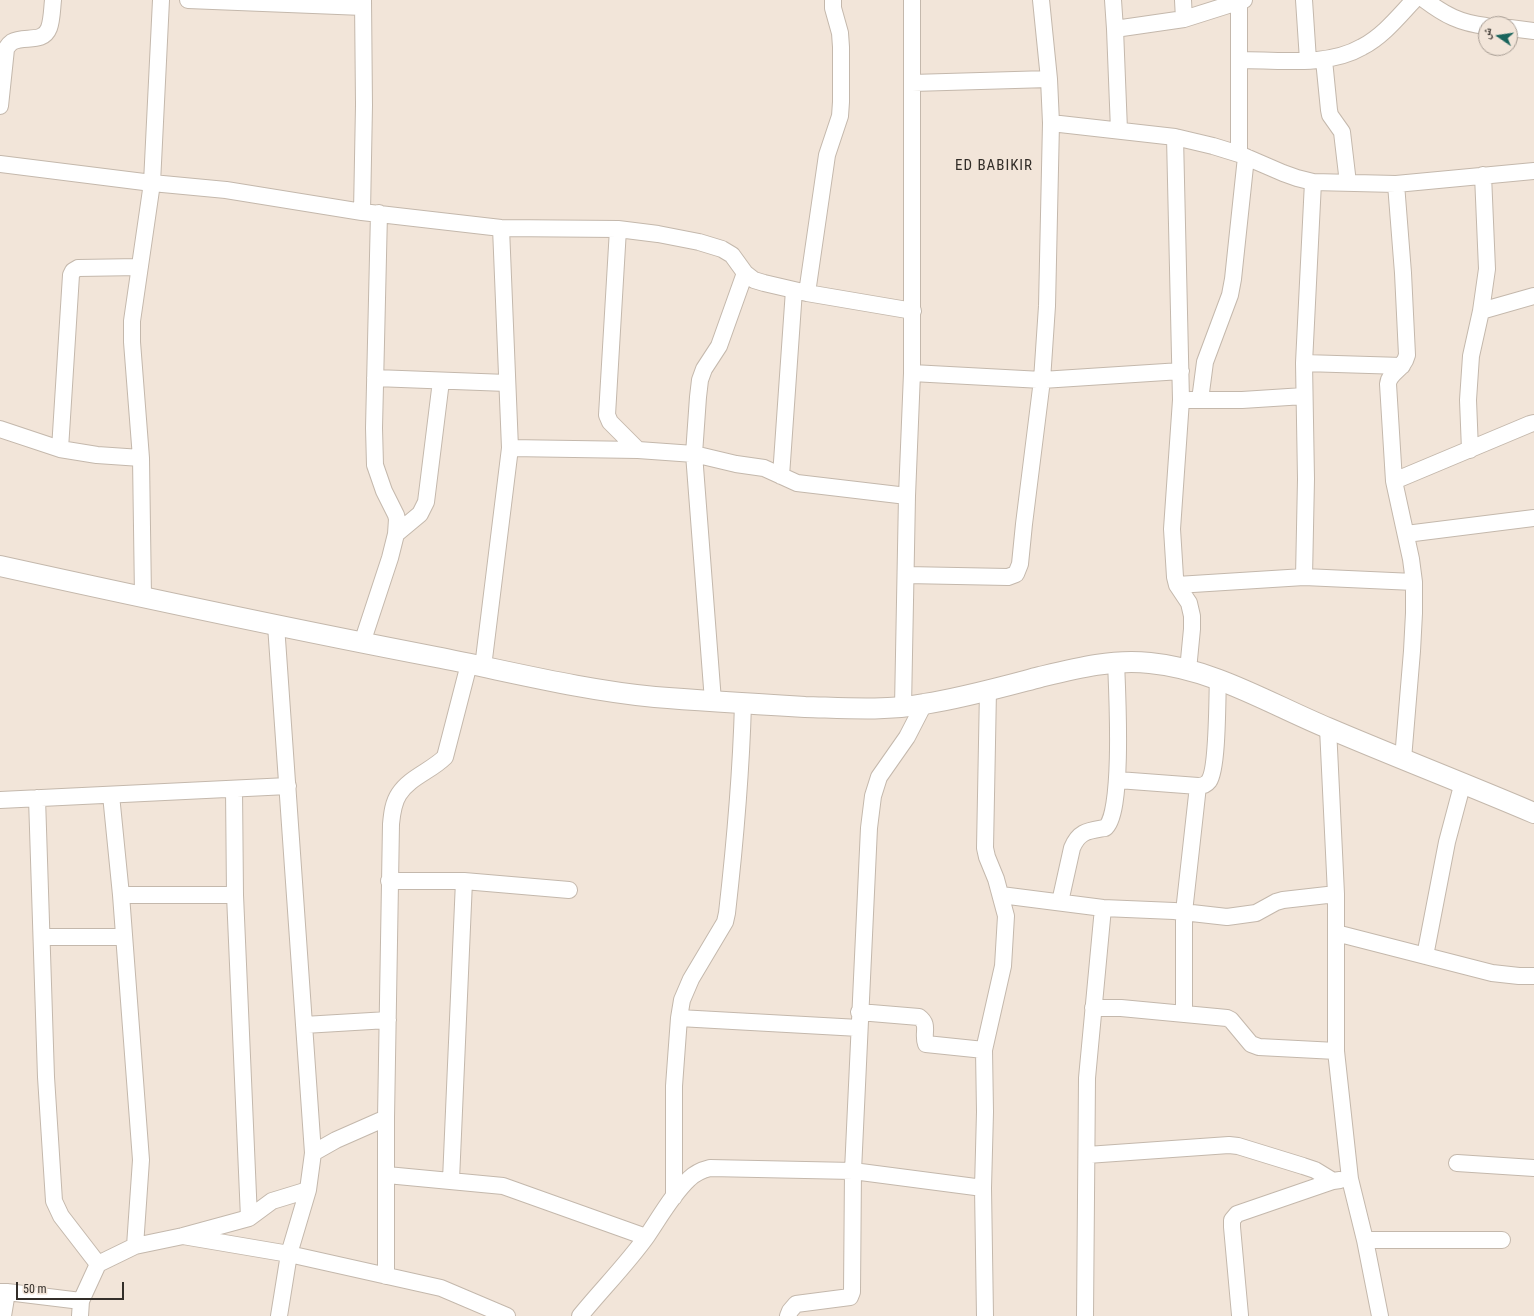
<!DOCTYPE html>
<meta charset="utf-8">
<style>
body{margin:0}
#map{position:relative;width:1534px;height:1316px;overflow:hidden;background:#f2e5d9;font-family:"Roboto Condensed","Noto Naskh Arabic",sans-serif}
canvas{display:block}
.north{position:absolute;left:1478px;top:16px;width:40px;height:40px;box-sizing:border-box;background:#f2e5d9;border:1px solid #a69c93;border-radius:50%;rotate:283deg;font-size:11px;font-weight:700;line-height:16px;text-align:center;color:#332e29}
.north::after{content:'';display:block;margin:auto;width:14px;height:18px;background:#19645c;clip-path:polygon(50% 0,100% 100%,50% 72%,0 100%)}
.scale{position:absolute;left:16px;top:1282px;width:108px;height:18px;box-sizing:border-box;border:2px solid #332e29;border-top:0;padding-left:5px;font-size:12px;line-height:14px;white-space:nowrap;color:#332e29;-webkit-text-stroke:3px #f2e5d9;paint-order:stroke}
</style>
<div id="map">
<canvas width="1534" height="1316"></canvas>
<div class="north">ش</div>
<div class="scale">50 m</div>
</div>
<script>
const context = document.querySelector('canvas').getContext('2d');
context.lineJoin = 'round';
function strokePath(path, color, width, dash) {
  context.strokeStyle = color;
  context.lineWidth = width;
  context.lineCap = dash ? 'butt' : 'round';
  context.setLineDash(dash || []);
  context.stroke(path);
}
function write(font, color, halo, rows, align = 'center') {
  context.font = font + ' "Roboto Condensed",sans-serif';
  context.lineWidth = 3;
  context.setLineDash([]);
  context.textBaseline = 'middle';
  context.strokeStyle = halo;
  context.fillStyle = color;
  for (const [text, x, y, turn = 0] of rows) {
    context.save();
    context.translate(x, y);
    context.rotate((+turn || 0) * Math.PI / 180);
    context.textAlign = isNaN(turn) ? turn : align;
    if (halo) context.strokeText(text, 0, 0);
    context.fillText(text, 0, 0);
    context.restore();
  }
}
const minor = new Path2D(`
 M188,0l175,7
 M1113,0l2,29 4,101
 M1183,0l1,19
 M1304,0l4,60
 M1425,0c20,15 35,23 61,26
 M1510,28l24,3
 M1115,29l69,-10 60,-19
 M1239,60c39,0 89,7 123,-13 21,-11 36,-30 52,-47
 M1324,60l5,50 1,5 12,17 6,51
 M912,83l137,-4
 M0,106l6,-57c2,-3 3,-5 6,-7 12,-7 31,2 37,-14 3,-8 3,-19 4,-28
 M1051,123l124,14 38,9 26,8 44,19 14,5 16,4 83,2 138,-13
 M1175,137l6,263 -9,129 3,48 2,8 12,18 3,13v13l-4,41
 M1239,154v-152
 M0,164l152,19 74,7 136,22 139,16 117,1 40,5 41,8 23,7 10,6 13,18 9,7 10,3 43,10 106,18
 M1396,184l7,89 4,82c-4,16 -18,17 -19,29l6,97 17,78 3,23v31l-2,38 -9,108
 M362,212l2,-107 -1,-105
 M618,229l-11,186 3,7 28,28
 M807,293l20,-138 13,-39 1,-14v-55l-1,-14 -7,-25v-8
 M1481,311l53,-15
 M1304,363l98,3
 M912,373l130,7 139,-9
 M375,378l132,5
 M1190,400h52l62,-4
 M1200,400l5,-38 25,-67 3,-16 13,-122
 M0,429l60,20 37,6 44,3
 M510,448l128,2 56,4 42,10 28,4 33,15 110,13
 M60,449l11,-174 2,-4 5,-3 62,-1
 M1470,450l-2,-50 3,-44 10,-45 6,-42 -4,-94
 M781,476l13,-186
 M1394,481l136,-57 4,-1
 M396,534l24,-20 6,-12 15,-121
 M1406,534l128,-16
 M906,575l102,2 8,-3 4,-10 4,-40 18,-144 5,-74 4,-183 -2,-44 -8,-79
 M1304,577l2,-98 -2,-116 9,-181
 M1177,585l127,-8 110,5
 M143,597l-2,-139 -9,-116v-21l20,-138 9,-183
 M276,625l37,528 -5,37 -19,64 -10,62
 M362,643l28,-85 6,-24 1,-15 -1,-4 -12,-24 -9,-26 -1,-37 5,-215
 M483,667l27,-219 -9,-220
 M713,701l-19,-247 4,-57 2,-17 4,-11 15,-23 26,-73
 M903,707l4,-211 5,-123v-373
 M1328,728l8,166v157l14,128 15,61 15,76
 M1118,780l80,6c5,0 8,-1 11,-5 9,-13 8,-83 9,-103
 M234,789l1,106 14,323
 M111,795l10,100 20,265 -6,86
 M37,798l9,279 8,124 7,15 37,48
 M0,800l288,-14
 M389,881h75l105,9
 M121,895h114
 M1001,895l102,13 71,3 53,6 29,-4 20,-11 7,-2 53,-6
 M1060,902l12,-54c7,-17 16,-17 33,-20 19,-13 12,-140 11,-166
 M1336,933l156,40 27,3h15
 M42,937h82
 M1425,956l22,-114 16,-60
 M1093,1008h28l106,10 4,2 20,24 8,3 77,4
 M859,1012l60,5c11,8 3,16 7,27l58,6
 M1184,1014v-102l14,-126
 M679,1018l180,10
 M304,1025l84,-5
 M313,1153l23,-13 50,-22
 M1087,1155l142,-10 9,1 65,20 12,4 18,11
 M1457,1163l77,5
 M387,1175l116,11 143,51
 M451,1180l13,-299
 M674,1197v-111l5,-68 3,-18 9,-21 34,-57 2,-9c8,-70 14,-139 16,-209
 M183,1236l106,18 152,34 66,28
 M1365,1240h137
 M386,1276v-158l5,-294c1,-10 2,-21 8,-30 11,-17 32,-23 46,-37l24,-93
 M0,1292h7l74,9
 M1240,1315l-8,-88v-7l5,-6 96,-33 7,-1
 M3,1316l4,-24
 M80,1316l1,-15 17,-37 37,-18 48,-10 66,-18 23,-17 36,-11
 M580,1316c22,-27 47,-52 67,-80 13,-19 25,-41 42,-57 6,-6 13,-9 21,-11l143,3 130,17
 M788,1316l2,-5 6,-7 54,-7 2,-5 1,-121 16,-343 4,-32 6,-19 28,-40 17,-33
 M985,1316l-2,-128 2,-76 -1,-62 19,-84 3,-50 -10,-37 -9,-22 -2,-9 3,-158
 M1085,1316l2,-238 16,-170`);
const tertiary = new Path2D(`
 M0,566c145,32 290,63 436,91 72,14 145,33 219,40 50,4 100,7 150,10 40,1 80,4 119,-3 39,-6 78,-17 116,-27 37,-9 72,-18 110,-14 64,6 120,41 178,65 68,29 138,56 206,85`);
strokePath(minor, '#c4b8ac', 18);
strokePath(tertiary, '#c4b8ac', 22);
strokePath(minor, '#fff', 16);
strokePath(tertiary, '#fff', 20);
context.letterSpacing = '1px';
write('15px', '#332e29', '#f2e5d9', [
 ["ED BABIKIR",994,166]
]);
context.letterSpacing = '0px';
</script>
